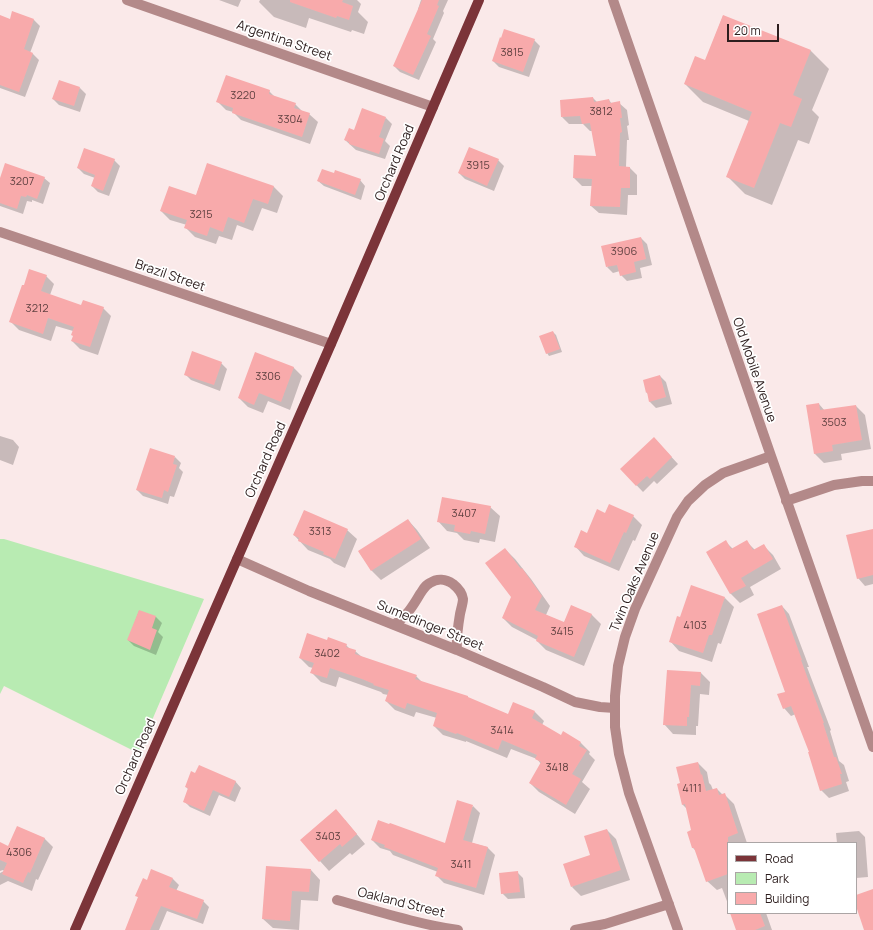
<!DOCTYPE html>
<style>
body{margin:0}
#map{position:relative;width:873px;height:930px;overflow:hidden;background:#fae9e9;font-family:Manrope,sans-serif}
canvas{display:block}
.legend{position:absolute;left:727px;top:842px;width:130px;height:72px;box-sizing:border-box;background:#fff;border:1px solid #aba5a5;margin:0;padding:5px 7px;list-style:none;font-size:12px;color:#2d1e1e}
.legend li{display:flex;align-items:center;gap:8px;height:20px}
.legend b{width:20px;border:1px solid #aba5a5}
.scale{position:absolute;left:727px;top:24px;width:52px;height:18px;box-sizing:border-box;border:2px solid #2d1e1e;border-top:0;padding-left:5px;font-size:12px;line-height:14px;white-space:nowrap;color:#2d1e1e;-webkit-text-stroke:3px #fff;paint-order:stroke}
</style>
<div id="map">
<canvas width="873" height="930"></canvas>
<ul class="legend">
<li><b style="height:5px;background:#7b3439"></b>Road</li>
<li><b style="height:11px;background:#b8ebb2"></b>Park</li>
<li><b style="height:11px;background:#f8aaab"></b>Building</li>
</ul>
<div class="scale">20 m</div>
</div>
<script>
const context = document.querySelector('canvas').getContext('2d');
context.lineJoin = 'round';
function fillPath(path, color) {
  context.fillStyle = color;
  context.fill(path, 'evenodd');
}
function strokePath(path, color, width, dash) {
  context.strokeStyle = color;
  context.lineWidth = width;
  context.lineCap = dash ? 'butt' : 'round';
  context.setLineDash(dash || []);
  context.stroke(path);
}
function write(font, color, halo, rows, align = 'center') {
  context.font = font + ' Manrope,sans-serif';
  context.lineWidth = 3.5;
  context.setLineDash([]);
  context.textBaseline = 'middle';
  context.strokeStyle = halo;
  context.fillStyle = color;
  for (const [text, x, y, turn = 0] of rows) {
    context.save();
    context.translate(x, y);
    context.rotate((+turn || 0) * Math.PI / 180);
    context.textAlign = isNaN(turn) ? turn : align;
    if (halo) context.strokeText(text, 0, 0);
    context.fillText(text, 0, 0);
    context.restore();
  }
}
fillPath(new Path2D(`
 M0,539h4l200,60 -66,154 -134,-67 -4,8z`), '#b8ebb2');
fillPath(new Path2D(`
 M219,0h22l-3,7z
 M260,0h97l4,4 -3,8 10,10 -4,12 -12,-4 -1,2 -42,-14 -3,10 -32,-11 -15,-15z
 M421,0h27l-5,11 1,2 -11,26 3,3 -17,38 -19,-8 -6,-6 25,-56 -1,-1z
 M723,16l88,35 18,18 -17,41 7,7 -10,27 -11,-4 -26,65 -27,-11 -18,-18 22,-55 -46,-19 -18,-18 20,-22z
 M0,17l10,3h24l6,6 -10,27 3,1 6,6 -14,37 -25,-9z
 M534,40l6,6 -11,31 -30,-10 -6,-6z
 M80,88l6,6 -6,18 -21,-7 -6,-6z
 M269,91l6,6 20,7 8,8 6,2 9,8 -8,22 -69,-24 -8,-8 -7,-2 -8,-8z
 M593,98l4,4 12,-2 3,4 7,-1 8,7 2,15 -2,1 2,14h-2l-1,27 4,1 7,7v20h-9l-1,20 -28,-2 -8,-7 1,-20h-10l-8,-8 1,-22 22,1 -4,-26h-3l-7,-7h-14l-7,-7z
 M386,118l6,6 -7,17 5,5 -5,13 -29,-9 -11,-10 10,-8z
 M114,160l6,6 -11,30 -11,-4 -6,-6 3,-8 -11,-4 -6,-6z
 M498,160l6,6 -10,25 -29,-12 -6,-6z
 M207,165l67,22 9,9 -6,17 -15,-5 -9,23 -16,-6 -5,15 -13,-4 -3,8 -21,-7 -9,-9 1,-3 -17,-5 -9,-9 35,-15z
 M44,178l6,5 -7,21 -11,-4v2l-5,-1 -4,13 -23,-8v-25z
 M360,180l5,6 -4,14 -37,-14 -6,-5z
 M641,238l6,6 5,21 -12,3 2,10 -15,3 -6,-6 -1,-4 -7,2 -6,-6z
 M46,276l8,8 -4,11 32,11 21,2 8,8 -13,39 -18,-6 -8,-8 2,-5 -1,-5 -17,-5 -5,15 -32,-11 -8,-8z
 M553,332l3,3 6,17 -13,4 -2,-3z
 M221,363l6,6 -7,22 -29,-11 -6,-6z
 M293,367l9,9 -12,34 -22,-9 -5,12 -15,-6 -9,-9z
 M660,376l6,6 6,22 -16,4 -6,-6 -2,-8 -2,-2z
 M819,404l6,7 31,-5 9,9 6,34 -30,5 1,6 -18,3 -9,-9z
 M0,436l13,4 6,7 -6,18 -13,-5z
 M654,438l24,26 -21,20 -3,-3 -11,11 -22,-23z
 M175,457l6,6 -2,5 4,4 -9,25 -4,-1 -2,8 -25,-8 -6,-6z
 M490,507l10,9 -5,26 -15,-3 -1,4 -15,-3 -7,-7 -10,-2 -9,-10z
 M606,514l27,2 9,9 -7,16 -2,-1 -14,31 -35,-15 -9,-10z
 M408,520l9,10 13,18 -49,32 -9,-9 -13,-19z
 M347,530l10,9 -12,29 -11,-5 -4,-4 -22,-9 -14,-15z
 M873,530v54l-8,2 -7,-8z
 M726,542l7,7 14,-7 8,8 8,-5 10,10 8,14 -31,18 4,8 -14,8 -9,-9 -24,-41z
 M505,549l10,10 16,20 19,27 -4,9 18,8 8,-17 20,9 9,9 -17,42 -38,-16 -9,-9v-1l-25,-13 -9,-9 9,-21z
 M725,598l9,9 -13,37 -3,-1 -6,19 -33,-11 -9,-10 11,-23z
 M782,606l7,8 20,53h-2l24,63 -1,1 9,30 5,4 5,16 -3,1 3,9 -20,7 -8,-8 -11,-38 -14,-38 -5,2 -7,-8 2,-16z
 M139,611l17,6 6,6 -4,9 5,5 -7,18 -22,-9 -6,-6z
 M328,641l18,4 5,5 4,1 7,6 54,19 7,7 47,16 38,16 27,-3 9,9 -2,4 19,11 2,-3 18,10 9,9 -1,2 6,6 -13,22 8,7 -15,25 -36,-22 -9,-9 11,-19 -4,-5 -26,-10 -4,9 -41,-17v1l-23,-7 -9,-9 3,-8 -21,-6 -2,5 -19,-7 -9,-9 2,-6 -5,-1 -2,-2 -42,-15 -3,10 -15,-5 -10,-10 2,-4 -4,-1 -9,-9z
 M668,671l33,2 9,9 -1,13 -9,-1 -2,32h-2v9l-23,-1 -9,-10z
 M698,763l9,9 2,11 2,2 2,5 4,-1 6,6h2l9,9 13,39h-19v61l-6,-16 -5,2 -10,-9 -10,-29 -4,-4 -1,-17 -5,-22 -4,-4 -5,-21h3z
 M235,781l6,7 -6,14 -16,-7 -9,21 -20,-9 -6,-6 5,-11 -3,-3z
 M473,806l7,7 -8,30 15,4 8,8 -11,40 -40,-12 -7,-7 1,-4 -45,-17 -3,-4 -10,-3 -8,-8 73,4z
 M345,820l20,24 -13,11 -2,-2 -21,18 -28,-31z
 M607,830l9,9 14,41 -49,16 -9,-9z
 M859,831l6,6 3,40 -12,1v-35h-19l-1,-10z
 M44,838l9,9 -15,33 -2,-1 -4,12 -24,-10 -8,4v-12l4,-2 -1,-1 -3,1v-28l9,4z
 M311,870l9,10 -2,21 -17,-1 -2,30 -26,-2 -10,-9z
 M517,872l6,6 2,20 -17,1 -6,-6z
 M173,879l6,6 -3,6 27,10 6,6 -6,17 -36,-13 -8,19h-33l13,-32 -2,-2 10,-15z
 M731,913h35l6,17h-35z`), '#0003');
fillPath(new Path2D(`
 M290,0h53l-1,2 11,4 -4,14 -12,-4 -1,2 -46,-16z
 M422,0h17l-2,5 2,1 -12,28 4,2 -18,39 -20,-9z
 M12,11l22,8 -10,30 9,4 -14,39 -19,-7v-70l10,4z
 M723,15l88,35 -18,45 9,4 -11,28 -11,-4 -26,65 -28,-11 26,-65 -68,-28 11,-28 10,4z
 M504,29l31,10 -12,33 -31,-11 8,-24 1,1z
 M226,75l44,15 -1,4 27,9 -2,5 16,5 -8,24 -70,-24 1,-5 -17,-6z
 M59,80l21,7 -6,19 -22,-7z
 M593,97l1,5 15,-3 1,4 10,-2 2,17h-2l2,14 -2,1 -1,33 11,1v21h-9l-1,19 -30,-1 2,-27 -19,-1 1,-23 22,1 -6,-33 -8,1 -2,-8 -19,1 -1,-17z
 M362,108l24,9 -7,20 5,2 -5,15 -30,-10v-2l-5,-2 5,-12 5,2z
 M469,147l30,12 -12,27 -29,-13z
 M84,148l31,11 -12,32 -12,-5 4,-11 -18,-7z
 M5,163l40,14 -8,22 -10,-4 -1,2 -5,-1 -4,13 -17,-6v-25z
 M207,163l67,23 -6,18 -15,-5 -9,24 -16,-6 -5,15 -13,-5 -3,9 -23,-8 3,-8 -27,-9 9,-25 27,9z
 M322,169l12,4 1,-3 26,9 -6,16 -38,-14z
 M641,237l5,22 -12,3 2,10 -16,4 -3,-11 -11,2 -5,-21z
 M29,269l18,6 -6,16 40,14 2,-5 21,7 -14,40 -19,-6 2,-5 -2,-1 3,-8 -26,-9 -5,16 -34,-12 13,-37h2z
 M553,331l7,18 -14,5 -7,-18z
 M192,351l30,11 -8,23 -30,-10z
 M255,352l39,15 -13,35 -22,-9 -5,12 -16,-7z
 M660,375l6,22 -17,5 -2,-10 -1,1 -3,-13z
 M819,403l1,7 36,-5 6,35 -30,5 1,6 -19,3 -8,-49z
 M654,437l18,20 -22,22 -3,-3 -11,10 -16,-17z
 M150,448l25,8 -2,8 4,1 -9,27 -4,-2 -2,8 -26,-8z
 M442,497l49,9 -6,28 -14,-3 -1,3 -16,-3 1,-6 -18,-3z
 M609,504l25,11 -8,18 -2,-1 -14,31 -36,-16 7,-17 6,3 10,-24 8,4z
 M304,510l44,19 -13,30 -12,-5 1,-2 -26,-11 1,-3 -6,-3z
 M408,519l13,20 -50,32 -13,-20z
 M873,529v46l-16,4 -11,-44z
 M726,540l5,9 16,-9 6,10 11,-6 9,15 -32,19 5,8 -16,8 -24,-42z
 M505,548l16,21 1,-1 20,28 -7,14 29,12 7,-17 21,9 -18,43 -38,-16 2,-5 -36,-18 9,-21 -26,-34z
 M691,585l34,12 -13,38h-3l-6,18 -34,-11 8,-26 3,1z
 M782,605l20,55h-1l23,63h-1l11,34h2l6,17h-2l2,10 -22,7 -12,-39h1l-18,-46 -8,3 -6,-15 8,-2 -28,-78z
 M139,610l17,6 -4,12 5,2 -7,20 -23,-10z
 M307,633l20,7 1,-3 19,7 -1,3 10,3 -1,4 62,21 -2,4 53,17v1l40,17 5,-12 22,9 -3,7 29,17 2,-4 18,11 -2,4 8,4 -15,24 9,5 -15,26 -37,-22 12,-21 -6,-3 2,-4 -35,-15 -4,10 -41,-17 -1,1 -23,-8 4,-13 -30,-10 -2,6 -20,-8 4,-11 -16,-5 1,-1 -12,-5 -32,-11 -3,10 -17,-5 4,-10 -15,-5z
 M667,670l34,2 -1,14 -9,-1 -2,32h-2v9l-24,-1z
 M698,762l3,13 1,-1 4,17 11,-3 2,7 6,-2 13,40 -10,4v37l-22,8 -12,-34h-2l-5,-16 4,-2 -6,-26 -3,1 -5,-21 3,-1 -4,-16z
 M199,765l37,16 -7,16 -16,-7 -9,21 -21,-9 5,-14 -3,-1 6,-16 4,2z
 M457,800l16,5 -10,35 25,7 -12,41 -41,-12 3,-8 -54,-21 1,-2 -14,-5 7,-20 11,4 1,-1 55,20z
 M336,809l21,25 -15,13 -2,-3 -21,18 -19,-22z
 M17,826l28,12 -15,35 -2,-1 -5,11 -21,-9 5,-11 -7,-3v-18l8,4z
 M607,829l14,41 -50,17 -8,-23 27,-9 -6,-19z
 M266,866l45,3 -2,23 -17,-1 -2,30 -28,-2z
 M151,869l22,9 -4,9 35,13 -7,19 -36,-13 -11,24h-25l13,-33 -3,-1 8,-18 4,2z
 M518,871l2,21 -19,2 -2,-21z
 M873,889v41h-9l-8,-24v-11z
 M730,913h30l5,13 -10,4h-19z`), '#f8aaab');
strokePath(new Path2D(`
 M127,0l306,107
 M613,0l158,456 102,291
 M0,232l331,112
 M786,501l48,-16 28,-4h11
 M237,559l72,32 148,59 86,37 32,15 25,5 15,1
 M394,625c12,-8 19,-19 26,-31 3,-4 5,-9 10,-11 7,-5 16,-4 23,1 5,4 9,8 10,15 0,4 -2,10 -3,15 -2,12 -4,24 -3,36
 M337,900c40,11 80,24 121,30
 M575,930l30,-6 64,-20
 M678,930l-49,-137 -10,-39 -4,-27v-31l3,-30 7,-29 10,-28 42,-92 11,-16 17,-16 18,-12 48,-17`), '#b38989', 10);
strokePath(new Path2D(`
 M75,930l256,-586 148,-344`), '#7b3439', 10);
write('11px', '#604141', null, [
 ["3815",512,53],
 ["3220",243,96],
 ["3812",601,112],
 ["3304",290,120],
 ["3915",478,166],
 ["3207",22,182],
 ["3215",201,215],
 ["3906",624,252],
 ["3212",37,309],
 ["3306",268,377],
 ["3503",834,423],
 ["3407",464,514],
 ["3313",320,532],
 ["4103",695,626],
 ["3415",562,632],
 ["3402",327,654],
 ["3414",502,731],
 ["3418",557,768],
 ["4111",692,789],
 ["3403",328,837],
 ["4306",19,853],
 ["3411",461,865]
]);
write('13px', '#2d1e1e', '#fff', [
 ["Argentina Street",284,41,19],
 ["Orchard Road",395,163,-67],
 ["Brazil Street",170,276,19],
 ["Old Mobile Avenue",754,370,71],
 ["Orchard Road",266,460,-66],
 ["Twin Oaks Avenue",635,582,-67],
 ["Sumedinger Street",430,626,22],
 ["Orchard Road",136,757,-66],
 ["Oakland Street",401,903,14]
]);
</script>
